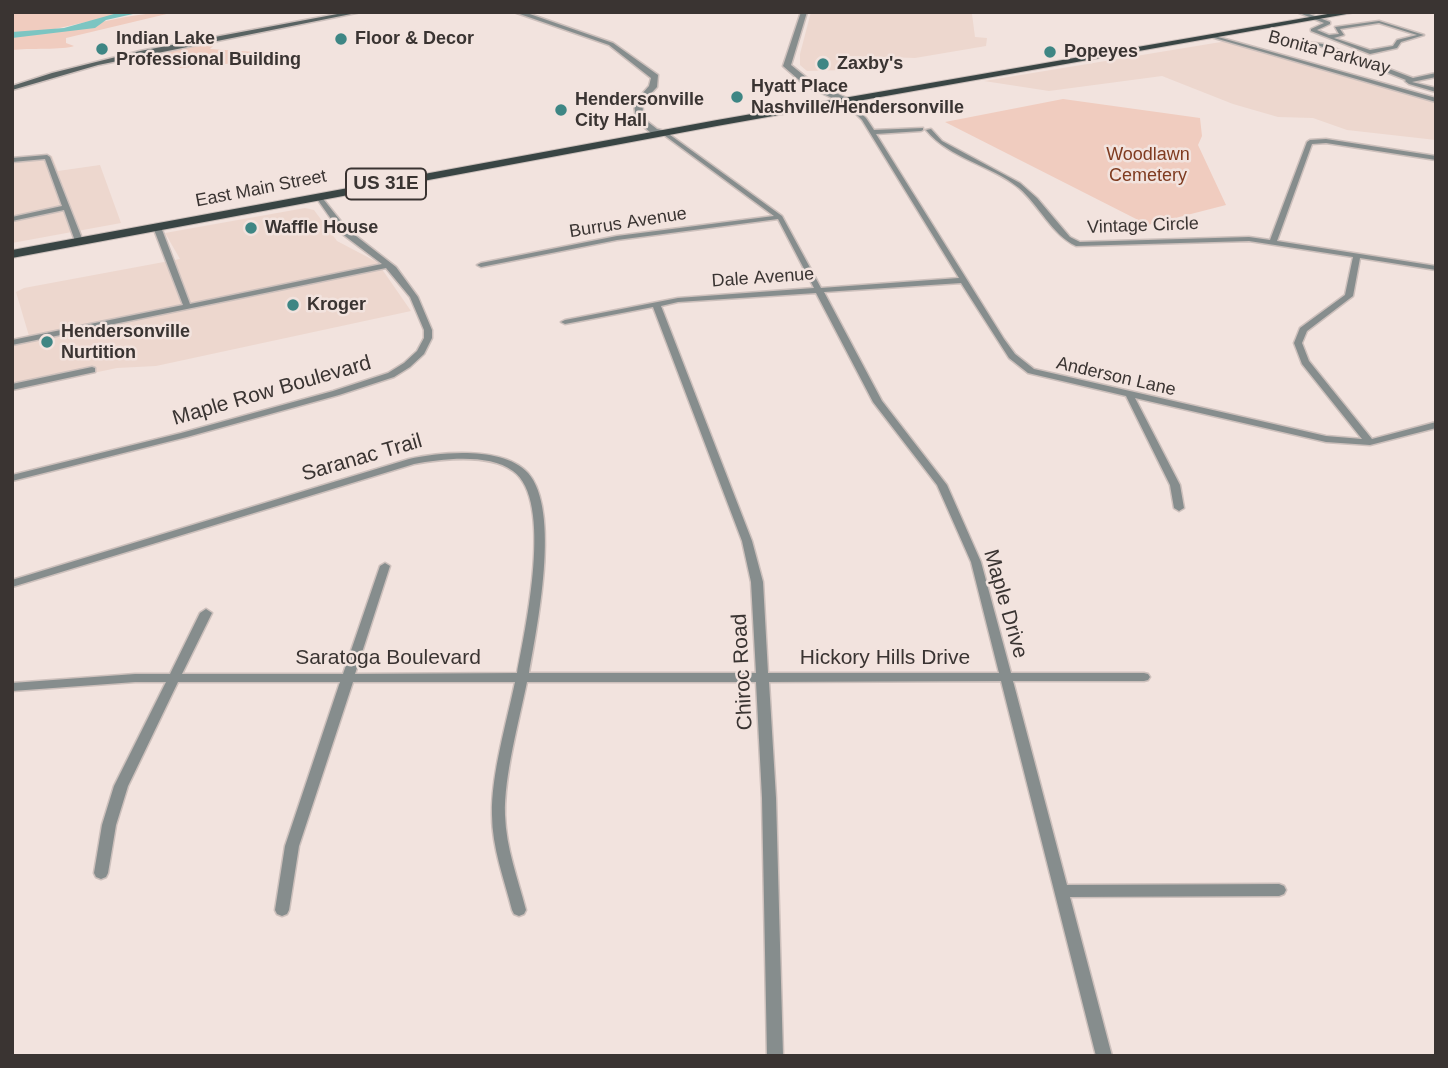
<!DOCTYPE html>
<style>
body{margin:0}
#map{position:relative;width:1448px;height:1068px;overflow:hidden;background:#f2e3de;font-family:Helvetica,sans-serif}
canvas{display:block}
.frame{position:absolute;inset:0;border:14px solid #3a3432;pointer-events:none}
</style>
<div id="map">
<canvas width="1448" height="1068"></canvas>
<div class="frame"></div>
</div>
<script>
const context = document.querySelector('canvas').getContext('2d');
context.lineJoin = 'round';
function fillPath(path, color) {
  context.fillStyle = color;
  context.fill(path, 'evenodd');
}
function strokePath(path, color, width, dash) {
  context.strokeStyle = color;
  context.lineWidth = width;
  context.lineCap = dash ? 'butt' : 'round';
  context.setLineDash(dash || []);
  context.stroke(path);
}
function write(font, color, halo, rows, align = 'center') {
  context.font = font + ' Helvetica,sans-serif';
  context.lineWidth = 5;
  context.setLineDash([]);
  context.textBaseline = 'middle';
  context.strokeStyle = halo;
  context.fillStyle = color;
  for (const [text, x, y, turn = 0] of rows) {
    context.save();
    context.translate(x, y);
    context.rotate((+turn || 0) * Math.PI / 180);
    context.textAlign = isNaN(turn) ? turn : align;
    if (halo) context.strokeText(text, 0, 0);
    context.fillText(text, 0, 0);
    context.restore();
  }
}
fillPath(new Path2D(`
 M811,12l161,2 3,23 12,1 -1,8 -71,12 -66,-2 -7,5 4,9 -39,1 -7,-6v-11z
 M1227,41l191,54 18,8v37l-89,-10 -34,-12 -35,-1 -45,-13 -71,-28 -113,15 -65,-10z
 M44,154l8,2 6,15 42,-6 21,58 -109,20v-84z
 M305,208l9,2 23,31 40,21 34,49 -255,55 -39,2 -105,22v-50l17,-4 -13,-44 8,-4 156,-29 -15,-26z`), '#edd7ce');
fillPath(new Path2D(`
 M12,12h119l-94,21c46,-4 92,-21 138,-21l-109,26v5l8,3c-10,4 -46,2 -62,4z
 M213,42l2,2 -5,5 60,4 -33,10 -57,5 -6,-3 -3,-9 -7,-2 2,-4z
 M1063,99l137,19 2,18 -4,9 28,60 -78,20 -203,-103z`), '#f0ccbf');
fillPath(new Path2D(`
 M121,12h21l-36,8 -11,8 -83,10v-6l52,-4z`), '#7cc5c2');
const minor = new Path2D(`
 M1297,12h7l26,10v2l-13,6 12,5 10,-1 -4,-7 44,-6 45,14 -23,7 -4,6 -27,6 -59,-23v-2l13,-6zM1379,23l38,12 -20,5 -4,6 -23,4 -36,-12 10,-3 -4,-6z
 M1211,35l225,63v4l-225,-65z
 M1306,42l17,2 90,34 23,-5v4l-24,5 24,6v4l-27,-8 -4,-3 1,-1 -86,-34 -16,-1z
 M846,99l20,19 8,12 49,-2v2l-2,1 -45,3 128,205 11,15 19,15 292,67 36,3 -60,-75 -8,-21 6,-15 45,-33 8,-38 -104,-16 -173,5c-24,-11 -37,-41 -57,-58 -28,-23 -69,-29 -93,-58l5,-1 11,12 78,42 17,15 33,39 10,5 169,-5 21,3 37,-98 3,-2 16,-1 110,17v4l-110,-17 -14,1 -35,97 159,25v4l-76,-12 -7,38 -46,35 -5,12 7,18 63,78 64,-17v6l-66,17 -44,-3 -191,-44 45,87 4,23 -5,3 -5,-3 -4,-23 -44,-89 -98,-23 -19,-15 -48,-75 -137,9 58,109 65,84 34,77 30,111h133l4,1 2,3 -2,3 -4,1h-131l54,204 212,-1 5,2 2,4 -2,4 -5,2 -209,1 42,159h-16l-95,-375 -232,1 7,116 7,258h-16l-5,-258 -6,-116h-229c-8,39 -23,94 -22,133 1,33 13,64 21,95l-2,4 -5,2 -5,-2 -2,-4c-8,-31 -20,-63 -20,-95 -1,-40 15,-94 23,-133h-162l-54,164 -10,64 -2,4 -5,2 -5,-2 -2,-4 10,-64 55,-164h-162l-50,104 -12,39 -8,48 -2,4 -5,2 -5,-2 -2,-4 8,-48 12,-39 52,-104h-31l-123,9v-8l123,-9h35l30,-61 6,-4 6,4 -30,61h161l37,-108 5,-3 5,3 -35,108 162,-1c8,-43 37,-173 -4,-202 -25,-18 -71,-12 -99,-7l-402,123v-7l397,-121c32,-7 94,-13 119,14 33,37 9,154 1,200h227l-5,-91 -9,-41 -89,-234 -88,17 -4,-2 4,-2 113,-22 136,-10 -36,-69 -161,21 -136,27 -4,-2 4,-2 136,-27 157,-20 -110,-81 -1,-1 3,-2 116,84 39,72 138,-10 -97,-158 -19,-19zM816,293l57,109 64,83 34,77 28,111h-231l-5,-91 -11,-41 -91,-235 17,-4z
 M47,155l3,2 33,84 -1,2 -7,-2 -11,-31 -52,11v-4l50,-11 -17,-47 -33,3v-4z
 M316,195h4l27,34 49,38 22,30 14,33v8l-8,16 -14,13 -16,10 -55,18 -152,42 -175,44v-6l169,-42 152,-42 55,-18 16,-10 13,-12 7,-13v-8l-14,-33 -24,-29 -374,77v-5l171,-35 -30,-78 4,-2 4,2 29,77 192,-40 -41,-31 -26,-37z
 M92,367l3,1v4l-83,18v-6z`);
const tertiary = new Path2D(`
 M514,12h10l89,31 45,32 -1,12 -15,16 2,16 13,10 12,3v4l-18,-3 -15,-13 -2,-17 15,-17 2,-8 -42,-33z
 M801,12h6l-16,53 21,17 37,17v4h-6l-37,-17 -23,-20z`);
const secondary = new Path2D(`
 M348,12h13l-263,53 -86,25v-4l40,-13 88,-22z`);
const primary = new Path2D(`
 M1339,12h19l-641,114 -705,132v-8l705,-130z`);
strokePath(minor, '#cdc0bc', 3);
strokePath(tertiary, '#cdc0bc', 3);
strokePath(secondary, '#cdc0bc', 3);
strokePath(primary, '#cdc0bc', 2);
fillPath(minor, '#868d8d');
fillPath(tertiary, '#868d8d');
fillPath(secondary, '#596362');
fillPath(primary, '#394544');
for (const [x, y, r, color] of [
 [341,39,7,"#3e8684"],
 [102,49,7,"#3e8684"],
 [1050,52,7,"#3e8684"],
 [823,64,7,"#3e8684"],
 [737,97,7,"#3e8684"],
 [561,110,7,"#3e8684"],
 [251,228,7,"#3e8684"],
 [293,305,7,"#3e8684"],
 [47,342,7,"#3e8684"]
]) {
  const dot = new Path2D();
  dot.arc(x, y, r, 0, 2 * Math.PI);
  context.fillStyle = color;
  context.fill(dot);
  strokePath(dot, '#f2e3de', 2.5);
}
write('bold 18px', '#3a3432', '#f2e3de', [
 ["Indian Lake",116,39],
 ["Professional Building",116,60],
 ["Floor & Decor",355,39],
 ["Popeyes",1064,52],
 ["Zaxby's",837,64],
 ["Hyatt Place",751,87],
 ["Nashville/Hendersonville",751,108],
 ["Hendersonville",575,100],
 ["City Hall",575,121],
 ["Waffle House",265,228],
 ["Kroger",307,305],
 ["Hendersonville",61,332],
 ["Nurtition",61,353]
], 'left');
write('18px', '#3a3432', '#f2e3de', [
 ["Bonita Parkway",1329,53,15],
 ["East Main Street",261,189,-11],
 ["Burrus Avenue",628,223,-9],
 ["Vintage Circle",1143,226,-2],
 ["Dale Avenue",763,278,-4],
 ["Anderson Lane",1116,377,13]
]);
write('18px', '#7f3b20', '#f2e3de', [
 ["Woodlawn",1148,155],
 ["Cemetery",1148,176]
]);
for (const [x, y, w] of [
 [386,184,80]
]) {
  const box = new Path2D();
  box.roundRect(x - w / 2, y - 15.5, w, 31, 5);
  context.fillStyle = '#f2e3de';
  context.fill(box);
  strokePath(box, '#3a3432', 2);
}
write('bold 19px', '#3a3432', null, [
 ["US 31E",386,184]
]);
write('21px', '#3a3432', '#f2e3de', [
 ["Maple Row Boulevard",272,391,-16],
 ["Saranac Trail",362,458,-16],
 ["Maple Drive",1005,604,74],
 ["Saratoga Boulevard",388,658],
 ["Hickory Hills Drive",885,658],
 ["Chiroc Road",743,672,-93]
]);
</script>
